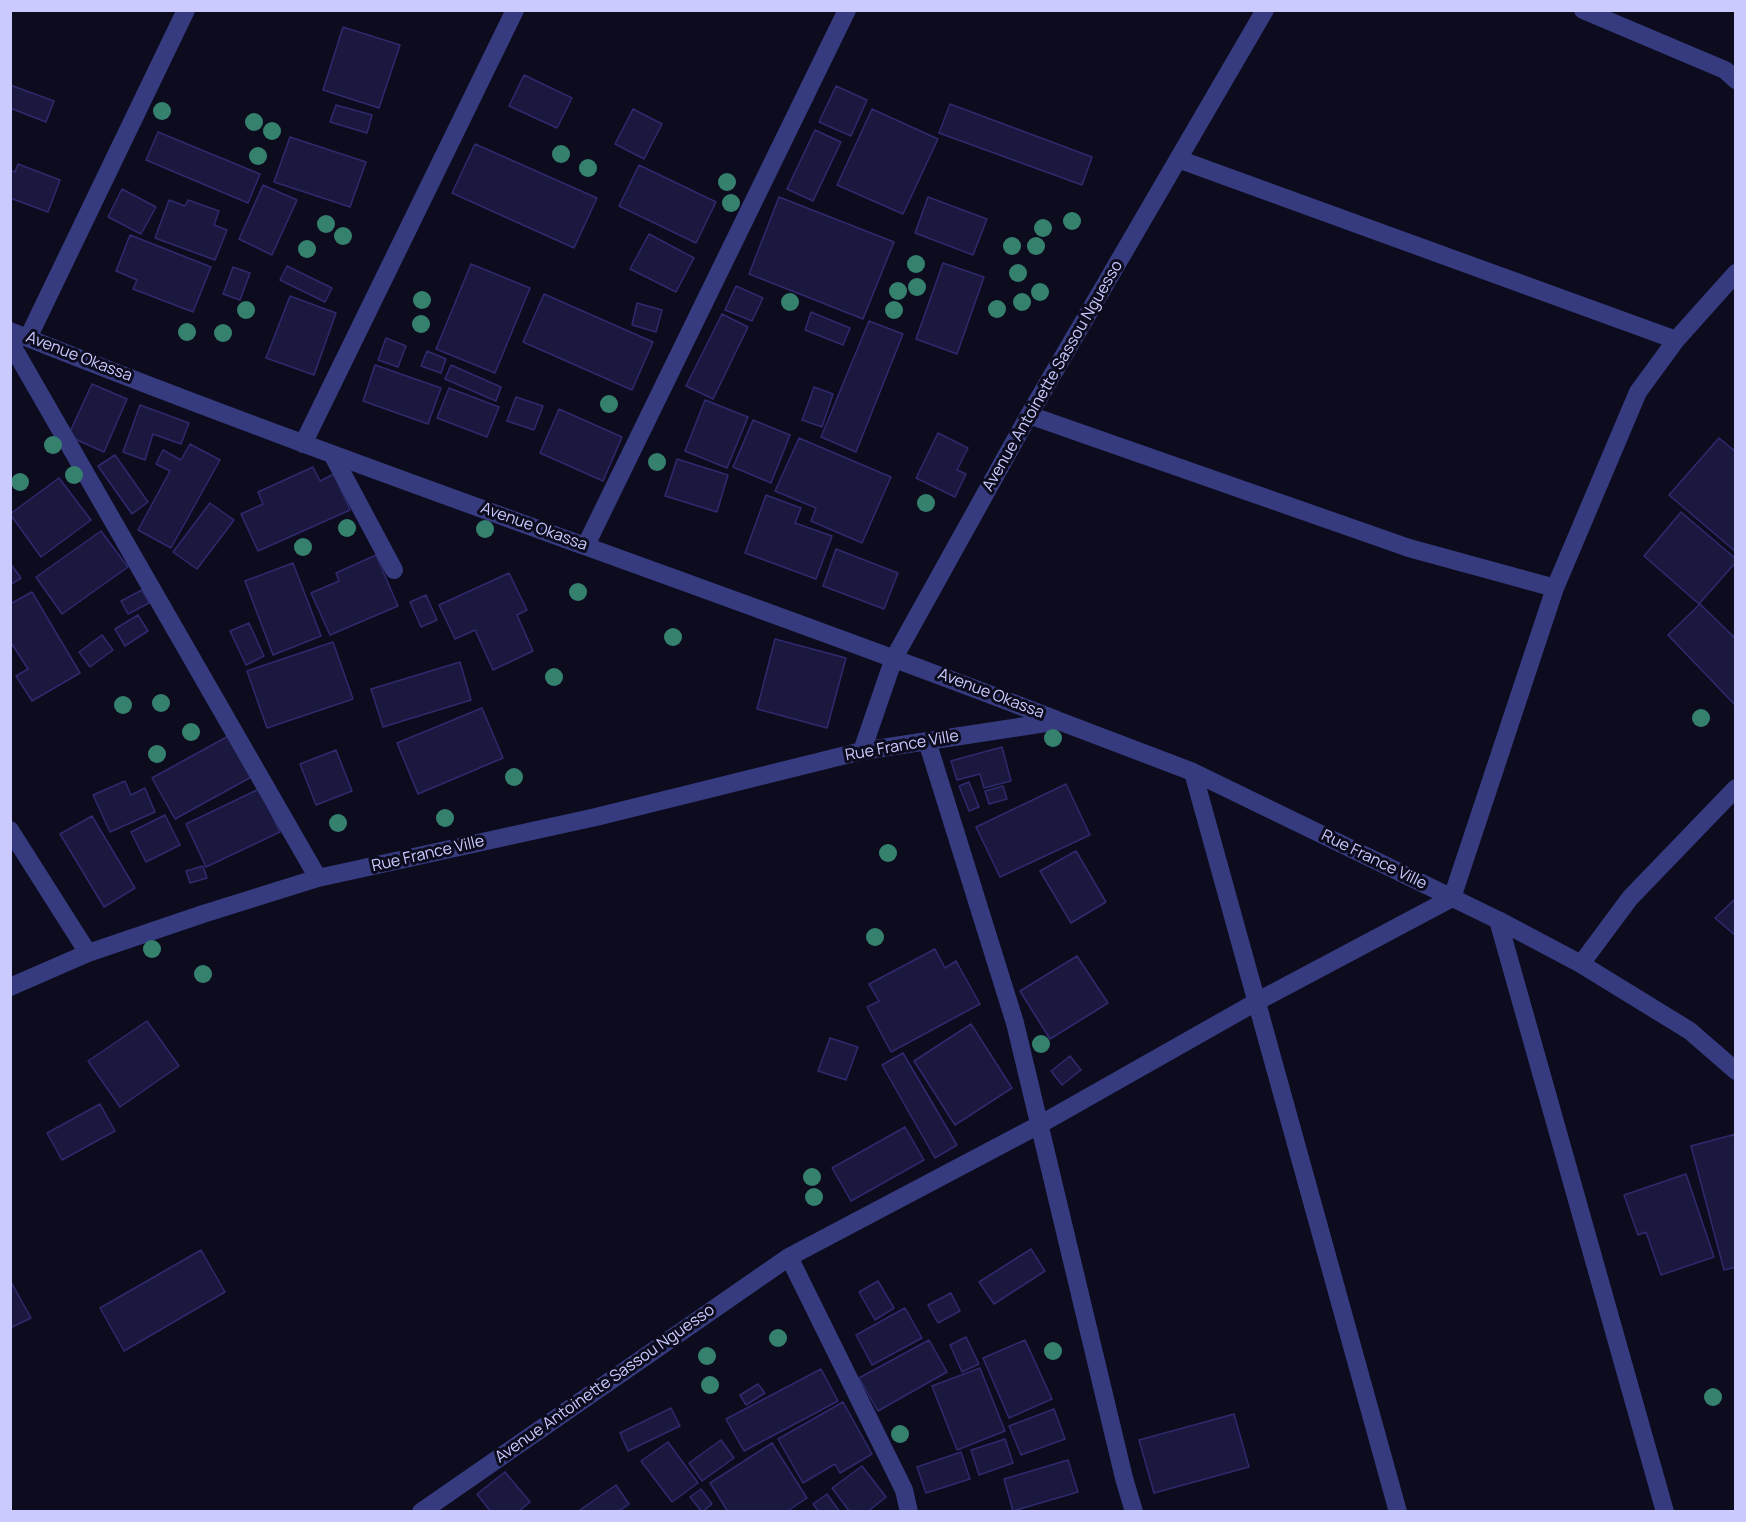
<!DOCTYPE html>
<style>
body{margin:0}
#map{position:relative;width:1746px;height:1522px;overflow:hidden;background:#0d0c1f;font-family:Manrope,sans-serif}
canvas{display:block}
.frame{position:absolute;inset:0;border:12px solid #cacaff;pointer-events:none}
</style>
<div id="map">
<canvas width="1746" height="1522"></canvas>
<div class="frame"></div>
</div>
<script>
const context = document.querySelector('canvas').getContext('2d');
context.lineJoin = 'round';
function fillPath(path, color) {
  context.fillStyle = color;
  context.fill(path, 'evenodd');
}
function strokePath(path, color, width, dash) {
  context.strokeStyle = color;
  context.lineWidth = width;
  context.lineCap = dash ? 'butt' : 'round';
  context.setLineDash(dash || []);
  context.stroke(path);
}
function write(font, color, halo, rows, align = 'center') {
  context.font = font + ' Manrope,sans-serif';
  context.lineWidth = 6;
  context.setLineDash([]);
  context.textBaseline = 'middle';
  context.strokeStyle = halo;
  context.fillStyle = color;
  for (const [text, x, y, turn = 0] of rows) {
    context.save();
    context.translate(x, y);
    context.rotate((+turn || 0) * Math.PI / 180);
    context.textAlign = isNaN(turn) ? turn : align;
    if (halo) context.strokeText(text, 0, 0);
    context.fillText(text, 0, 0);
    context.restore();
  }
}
const building = new Path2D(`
 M343,27l57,18 -21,63 -56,-18z
 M524,75l48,23 -15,30 -48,-22z
 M10,85l44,16 -8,21 -36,-14z
 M836,86l31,14 -16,36 -32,-14z
 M950,104l142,53 -10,28 -143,-52z
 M336,105l36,10 -5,18 -37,-11z
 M633,109l29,15 -18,35 -29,-15z
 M872,109l66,30 -35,75 -66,-29z
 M815,130l26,12 -28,59 -26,-12z
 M158,132l102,42 -12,29 -102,-43z
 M290,137l76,25 -16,45 -76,-25z
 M475,144l122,54 -23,50 -122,-55z
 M18,164l42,16 -12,32 -38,-14v-28l5,2z
 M639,165l77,37 -20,41 -77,-37z
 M263,185l34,15 -25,55 -33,-16z
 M122,189l34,18 -15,27 -33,-17z
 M779,197l115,45 -31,77 -114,-45z
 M928,197l59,22 -14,36 -58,-22z
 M169,200l16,6 3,-6 31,11 -5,14 13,5 -12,30 -60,-22z
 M649,234l45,24 -18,34 -46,-23z
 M130,235l81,32 -18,45 -60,-23 4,-9 -21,-9z
 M943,263l41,14 -27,77 -41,-15z
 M471,264l59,24 -35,85 -59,-24z
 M287,266l45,22 -7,14 -45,-22z
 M233,267l17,6 -10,27 -17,-6z
 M736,286l27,12 -11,23 -27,-11z
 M544,294l109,48 -21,48 -109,-48z
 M290,296l46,17 -22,62 -48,-17z
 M637,303l25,7 -6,22 -24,-7z
 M811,312l39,16 -7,17 -38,-15z
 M722,314l26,13 -35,72 -27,-13z
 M869,321l34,13 -47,118 -35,-15z
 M386,338l20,8 -8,21 -20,-7z
 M427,351l19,8 -5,14 -20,-7z
 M375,365l66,23 -13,36 -65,-23z
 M451,365l50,22 -5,14 -51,-22z
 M92,384l35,15 -23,53 -36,-16z
 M814,387l19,7 -11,33 -20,-7z
 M449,388l50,19 -12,30 -50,-19z
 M516,397l27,9 -9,24 -27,-9z
 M705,400l43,17 -21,51 -42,-17z
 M140,405l49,18 -8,21 -28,-10 -8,26 -22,-8z
 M559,409l63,28 -19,44 -63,-28z
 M753,420l37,15 -19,48 -38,-16z
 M938,433l30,15 -11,22 9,4 -11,23 -39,-19z
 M799,438l92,39 -29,66 -51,-22 5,-13 -41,-17z
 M1719,438l17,14v100l-67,-57z
 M190,444l30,16 -49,88 -33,-18 32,-59 -14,-7 7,-14 18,10z
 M115,455l33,47 -16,12 -34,-48z
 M677,459l51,16 -11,37 -52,-16z
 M313,467l7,14 14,-7 16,36 -92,41 -17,-37 22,-10 -5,-12z
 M59,478l32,42 -50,37 -31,-43z
 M766,495l35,13 -6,15 37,13 -16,43 -71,-26z
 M210,503l24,17 -37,49 -24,-17z
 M1681,512l55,47v3l-37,42 -55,-48z
 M101,531l27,36 -66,47 -26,-37z
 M836,549l62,24 -14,36 -61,-23z
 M376,555l22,51 -68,29 -19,-42 28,-12 -3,-8z
 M10,563l11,15 -11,7z
 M293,563l28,73 -48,19 -28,-74z
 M509,573l18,37 -10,5 16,36 -40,19 -18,-40 -20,9 -16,-34z
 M142,590l7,13 -21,11 -7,-13z
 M32,592l48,81 -48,28 -16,-25 12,-7 -18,-28v-37z
 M426,595l11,25 -16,7 -11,-25z
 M1700,604l36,35v67l-68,-71z
 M138,615l10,16 -23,15 -10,-17z
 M249,623l15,33 -18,9 -16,-34z
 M102,635l11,15 -23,17 -11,-15z
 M775,639l71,19 -19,70 -70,-19z
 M333,642l20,57 -86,29 -20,-57z
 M460,662l11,38 -88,27 -12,-38z
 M482,708l21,50 -85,36 -21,-51z
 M232,734l23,41 -80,44 -23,-41z
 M1002,747l9,34 -27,7 -4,-14 -23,6 -6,-19z
 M336,750l16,41 -36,14 -16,-41z
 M125,781l6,14 14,-7 10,24 -45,20 -17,-37z
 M969,782l10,25 -10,4 -10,-25z
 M1066,784l24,51 -90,42 -24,-50z
 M1003,786l4,13 -18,5 -4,-13z
 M259,789l21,43 -74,35 -20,-43z
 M165,815l15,30 -34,17 -15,-30z
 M92,816l43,72 -31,19 -44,-73z
 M1076,851l30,51 -35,21 -31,-52z
 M203,866l4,12 -17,5 -4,-12z
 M1736,898v38l-21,-18z
 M935,949l10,19 11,-7 24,43 -89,48 -24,-45 12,-6 -10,-17z
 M1077,956l31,47 -58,36 -30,-48z
 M147,1021l32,45 -59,41 -32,-46z
 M971,1024l41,64 -57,37 -41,-64z
 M830,1038l28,9 -12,33 -28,-9z
 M903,1053l54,92 -22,13 -53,-93z
 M1070,1056l11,14 -19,15 -11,-14z
 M100,1104l15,27 -53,29 -15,-27z
 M905,1127l19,33 -73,41 -19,-33z
 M1736,1134v133l-12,3 -33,-124z
 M1686,1174l28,83 -53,18 -15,-43 -8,3 -14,-40z
 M1031,1249l14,22 -51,33 -15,-22z
 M201,1250l24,42 -101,59 -24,-43z
 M10,1280l21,38 -21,10z
 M878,1281l16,27 -19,12 -16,-28z
 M951,1293l9,18 -22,12 -10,-18z
 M905,1308l17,30 -50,27 -16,-30z
 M966,1337l13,27 -17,8 -12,-27z
 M929,1340l18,32 -69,39 -19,-33z
 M1025,1340l27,59 -43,19 -26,-60z
 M980,1368l25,63 -48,19 -25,-64z
 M821,1369l17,32 -94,50 -18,-32z
 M758,1384l7,9 -19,12 -6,-10z
 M843,1402l29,52 -32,19 -5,-9 -32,19 -25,-44z
 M671,1408l9,18 -52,25 -8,-18z
 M1054,1409l11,30 -44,16 -12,-29z
 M1234,1414l15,53 -95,26 -15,-53z
 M1005,1439l8,24 -34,12 -8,-25z
 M721,1440l13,18 -32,23 -13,-18z
 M668,1442l30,41 -26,19 -31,-41z
 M772,1443l35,55 -21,14h-58l-18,-29z
 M961,1452l9,27 -44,14 -9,-26z
 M1068,1460l10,32 -65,19 -9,-32z
 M862,1466l24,31 -19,15h-17l-18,-24z
 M505,1472l25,30 -12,10h-27l-14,-18z
 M616,1485l13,19 -11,8h-41z
 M701,1489l11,15 -10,8 -12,-15z
 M827,1494l13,18h-21l-6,-8z`);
fillPath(building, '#1b1840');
strokePath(building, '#2f296d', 1.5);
strokePath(new Path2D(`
 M1583,10l142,60 11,10
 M1178,159l498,181
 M10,331c346,138 700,256 1047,389
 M28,338l158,-328
 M10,342l308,536
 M1029,415l380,133 146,40
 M303,444l212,-434
 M332,454l62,116
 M586,545l261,-535
 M927,741l88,282 109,455 10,34
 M862,751l32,-93 135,-243 236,-405
 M1193,772l205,740
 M10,830l78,123
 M1498,920l167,592
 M1581,964l49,-66 106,-110
 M10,987l78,-34 115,-39 115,-36 278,-61 266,-66 197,-30 134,51 305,148 83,44 109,67 46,40
 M789,1257l115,233 5,22
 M421,1512l368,-255 250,-132 219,-124 194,-103 103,-310 83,-196 38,-52 60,-67`), '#363b7f', 18);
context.fillStyle = '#35816e';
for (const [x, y] of [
 [162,111],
 [254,122],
 [272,131],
 [561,154],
 [258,156],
 [588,168],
 [727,182],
 [731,203],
 [1072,221],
 [326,224],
 [1043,228],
 [343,236],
 [1012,246],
 [1036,246],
 [307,249],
 [916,264],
 [1018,273],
 [917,287],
 [898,291],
 [1040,292],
 [422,300],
 [790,302],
 [1022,302],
 [997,309],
 [246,310],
 [894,310],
 [421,324],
 [187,332],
 [223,333],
 [609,404],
 [53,445],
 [657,462],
 [74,475],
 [20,482],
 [926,503],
 [347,528],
 [485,529],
 [303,547],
 [578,592],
 [673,637],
 [554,677],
 [161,703],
 [123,705],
 [1701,718],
 [191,732],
 [1053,738],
 [157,754],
 [514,777],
 [445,818],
 [338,823],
 [888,853],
 [875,937],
 [152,949],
 [203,974],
 [1041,1044],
 [812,1177],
 [814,1197],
 [778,1338],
 [1053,1351],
 [707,1356],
 [710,1385],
 [1713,1397],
 [900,1434]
]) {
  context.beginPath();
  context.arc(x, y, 9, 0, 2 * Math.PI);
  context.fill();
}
write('16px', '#cacaff', '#0d0c1f', [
 ["Avenue Okassa",79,357,21],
 ["Avenue Antoinette Sassou Nguesso",1053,376,-60],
 ["Avenue Okassa",534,527,20],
 ["Avenue Okassa",991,694,21],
 ["Rue France Ville",902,746,-10],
 ["Rue France Ville",428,854,-13],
 ["Rue France Ville",1374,860,26],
 ["Avenue Antoinette Sassou Nguesso",605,1384,-35]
]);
</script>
